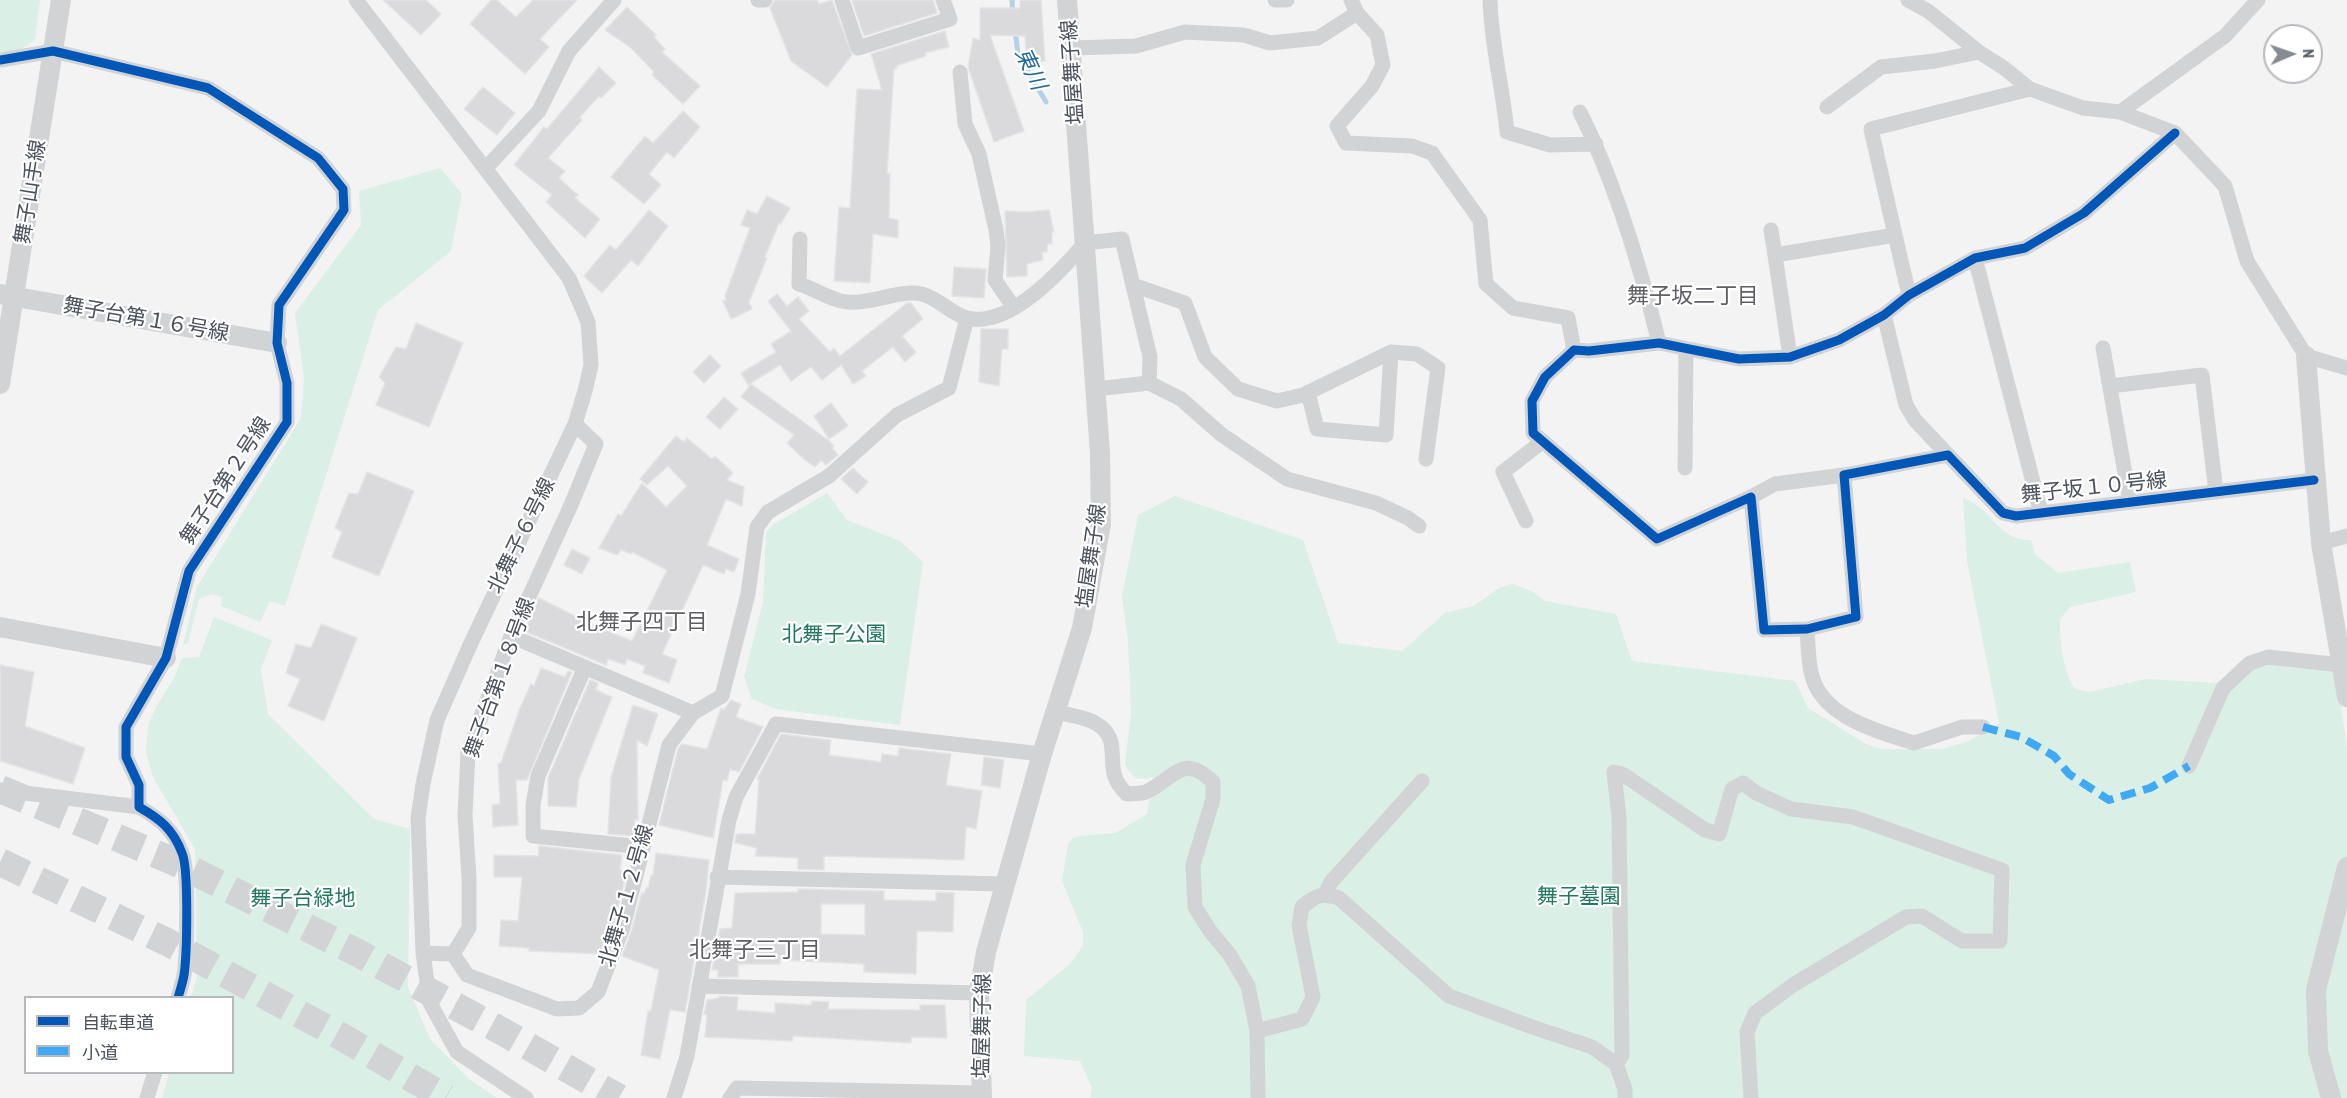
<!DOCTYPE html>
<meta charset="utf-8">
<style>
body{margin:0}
#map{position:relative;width:2347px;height:1098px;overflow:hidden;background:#f3f3f3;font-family:"PT Sans Narrow","Noto Sans JP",sans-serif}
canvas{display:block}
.legend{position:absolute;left:24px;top:996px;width:210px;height:78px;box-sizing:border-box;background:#fff;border:2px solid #b7b9be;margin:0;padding:8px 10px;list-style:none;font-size:18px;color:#4b515d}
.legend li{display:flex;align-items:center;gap:12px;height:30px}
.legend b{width:30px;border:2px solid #b7b9be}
.north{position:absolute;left:2263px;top:24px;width:60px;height:60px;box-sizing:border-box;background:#fff;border:2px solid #b7b9be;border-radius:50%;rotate:88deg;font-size:16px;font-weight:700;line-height:24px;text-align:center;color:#4b515d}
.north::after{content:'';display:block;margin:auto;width:21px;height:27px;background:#868a92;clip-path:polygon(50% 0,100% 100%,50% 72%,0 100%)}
</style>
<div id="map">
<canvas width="2347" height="1098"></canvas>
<ul class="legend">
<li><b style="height:8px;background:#0057b8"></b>自転車道</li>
<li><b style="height:8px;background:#3fa9f5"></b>小道</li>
</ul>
<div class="north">N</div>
</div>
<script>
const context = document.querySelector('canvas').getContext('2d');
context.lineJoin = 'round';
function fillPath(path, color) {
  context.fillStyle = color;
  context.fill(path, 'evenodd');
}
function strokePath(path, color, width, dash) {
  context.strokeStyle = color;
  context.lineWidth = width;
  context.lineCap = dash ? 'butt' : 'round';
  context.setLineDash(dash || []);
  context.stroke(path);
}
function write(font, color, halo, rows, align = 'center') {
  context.font = font + ' "PT Sans Narrow","Noto Sans JP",sans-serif';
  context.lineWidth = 4.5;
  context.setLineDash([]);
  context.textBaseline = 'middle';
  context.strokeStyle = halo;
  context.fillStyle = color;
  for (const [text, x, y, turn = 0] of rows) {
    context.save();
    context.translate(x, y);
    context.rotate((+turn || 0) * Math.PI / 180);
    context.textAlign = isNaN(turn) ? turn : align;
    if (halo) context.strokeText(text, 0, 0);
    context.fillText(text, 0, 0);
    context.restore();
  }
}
fillPath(new Path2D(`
 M0,0h40l-5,40 -15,10 -20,2z
 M440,168l22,26 -11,57 -73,59 -93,296 -15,-5 -10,21 -39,-16 1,-9 -11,-3 -12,5 -11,44 -5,2 14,-58 104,-169 3,-41 -9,-64 66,-88 -2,-34z
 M827,493l20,27 53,21 23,21 -23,163 -124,-16 -24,-10 -8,-22 19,-75 3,-70 8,-8z
 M1175,496l128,44 35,103 64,8 43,-38 29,-7 25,-18 14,-4 20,8 12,9 71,13 16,47 163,20 13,27 60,37 13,4h61l27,-8 30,-18 -32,-162 -4,-63c31,11 33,42 68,42l4,14 23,19 72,-11 6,30 -66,15 -10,12c0,23 2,50 15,70l15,3 55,-13 73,4 46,-20 72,9 11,75v351h-1257l2,-10 -12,-27 -56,-5 2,-56 44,-36 13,-18v-14l-21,-51 6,-37 5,-6 7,-2 35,-3 32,-19 6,-37c-18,3 -18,3 -28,-12l6,-53 -3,-72 -6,-44 16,-81z
 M214,617l58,23 -11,29 7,45 106,105 36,10 -2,158 22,52 39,40 28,19h-335l7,-25 63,-1v-74l-41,-1 6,-20 -2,-128 -42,-72 -7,-25 2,-27 8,-18 18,-29 8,-20 17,-1z`), '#daefe6');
strokePath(new Path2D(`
 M1012,0l1,15
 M1015,30l3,24 28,48`), '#b3d2e8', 5);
const building = new Path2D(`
 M383,0h43l15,14 -20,21z
 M491,0h6l19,17 17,-17h44l-37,39 9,8 -24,27 -55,-50z
 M775,0h42l2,4 13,-4 20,55 -25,32 -36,-26 -21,-53z
 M852,0h81l4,13 -73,23z
 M1020,0h21l4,61 -18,1 -2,-26 -35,-1 34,96 -30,11 -26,-75 5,-29 7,2v-32h40z
 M627,7l29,28 -2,2 11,12 -3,3 38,34 -17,18 -31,-29 2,-3 -23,-24 -26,-18z
 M945,31l4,16 -24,6 1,3 -30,10 1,2 -3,1 -7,104 3,1 -1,44 9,2v18l-25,-4 -3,49 -36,-2 5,-74 11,1 7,-119 25,1 -11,-36z
 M599,67l17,16 -15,15 -2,-2 -19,21 2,3 -34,38 17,13 -6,7 19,17 -3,3 25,21 -15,19 -39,-36 6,-7 -38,-30 30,-38 3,2z
 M483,87l32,26 -18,22 -33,-26z
 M683,111l17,16 -26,31 -7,-6 -18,22 12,11 -17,19 -33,-27 34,-41 8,7z
 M767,196l23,12 -9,16 -2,-1 -14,34 2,1 -18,44 3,7 -21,10 -8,-18 3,-1 -1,-4 25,-68 -9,-3 6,-15 10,4z
 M649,210l19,16 -30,40 -7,-6 -29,33 -18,-17 26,-31 6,5z
 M1049,210l5,22h-2v12h-5v8h-5l1,8 -16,4v12l-20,1 -2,-66 22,1z
 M954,267l32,2 -2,29 -32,-2z
 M777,294l10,12 11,-9 11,14 -10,8 31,33 4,-4 6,8 67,-53h4l12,16 -21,17 14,16 -11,10 -12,-15 -31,24 4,5 -13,8 -12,-19 -19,15 -11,-13 -20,14 -11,-16 -32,20 -7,-12 35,-21 -5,-8 20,-13 -23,-30z
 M416,323l47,20 -34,84 -53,-22 9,-22 -6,-6 17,-30 10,2z
 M981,329h27v20h-6l-3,37 -20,-4z
 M710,355l11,11 -17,17 -11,-11z
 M751,384l77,56 6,6 -2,2 6,7 -12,10 -5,-5 -6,7 -10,-7 -18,-17 7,-8 -53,-38z
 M724,397l14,12 -18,20 -14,-12z
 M831,403l17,23 -19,13 -15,-23z
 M676,436l8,6 3,-4 25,21 3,-3 18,17 -6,7 17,7 -2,19 -16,-7 -19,46 32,14 -5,13 -8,-3 -2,5 -21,-9 -41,89 15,6 -8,23 -26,-10 2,-7 -18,-7 -2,6 -17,-6 -2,6 -82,-34 15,-33 44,22 49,21 35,-71 -35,-18 -1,2 -10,-4 -4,5 -18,-7 19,-34 3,2 21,-33 24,24 21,-21 -19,-20 -21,19 -7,-6z
 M853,468l15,14 -11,12 -16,-15z
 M367,472l47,19 -35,85 -47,-19 10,-25 -7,-4 14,-35 9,1z
 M572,549l18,9 -8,16 -18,-9z
 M321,624l36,14 -33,83 -36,-15 12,-27 -14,-6 10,-29 15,4z
 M0,665l34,7 -9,54 60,22 -12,36 -73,-23z
 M541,668l24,9 3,-6 4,1 -45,108h-11l2,45 -25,2 -1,-22 8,-1 -2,-40 3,-1 19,-55 11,-24 3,2z
 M590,680l8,3 -2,7 16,7 -33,82 -3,28 -28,-1v-28z
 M731,700l10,4 -5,13 27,10 -24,45 -9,-3 -3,12 -4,-1 -10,58 -54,-13 19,-76 4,-5 25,5 14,-41 3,2z
 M633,705l25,9 -11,32 -10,-6 1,80 -3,-1 -1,17 -26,-2 3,-57z
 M781,734l50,6 -2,15 52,7 1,-8 16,2 1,-8 52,6 -5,31 36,6 -6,38 -10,-2 -2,33 -140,-4v14l-26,-1v-11l-43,-2 2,-8 -22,-5 1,-9h19l4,-54 -2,-1z
 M984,757l20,3 -4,28 -19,-3z
 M539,846l83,9 -2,14 6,6 -12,49 -12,30 -73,-3v-3l-30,-2 2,-26 17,1 4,-44h-28v-22l44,1z
 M656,853l53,7 -3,31 -21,121 -15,-2 -10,49 -19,-4 7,-44h3l8,-41 -37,-14 10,-27 10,-37 2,2 2,-6h2l3,-13 2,1z
 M798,889l86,2v9l52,1v-9l18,1 -1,39 -36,-1 -1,43 -52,-2v-8l-84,-4v4h-42v13h-20v-7h-6l8,-41 12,-1 3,-35 63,-1zM821,904h44v31l-44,-1z
 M719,996l19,1 -1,13 38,3v-10l36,2 1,-4 17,1 -1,7 92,1v-5h25l2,33 -36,-1v6l-118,-7 -1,5 -87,-4 2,-22 -3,-1 3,-14 12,-2z`);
fillPath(building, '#dadadc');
strokePath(building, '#e4e4e5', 1.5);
strokePath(new Path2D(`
 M0,789l173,72 185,92 147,80 114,65
 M0,862l167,80 175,95 104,61`), '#d1d3d5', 28, [28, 14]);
strokePath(new Path2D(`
 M356,0l213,278 19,44 3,43 -6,26 -10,33 -104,219 -34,77 -14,64 -5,34 5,135 7,50 27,49 69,46
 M758,0h7
 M842,0l16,48 92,-29 -7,-19
 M1275,0h12
 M1351,0l6,13 20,22 6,30 -11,21 -35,40 9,17 66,3 20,7 48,67 6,64 27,24 55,10 6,32
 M1490,0c1,44 13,88 17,132l43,13 46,-1
 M1908,0l20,11 51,41 25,16 26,21 53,19 37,4 55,21 50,53 22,75 59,95 41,12
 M1072,48l64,-2 49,-14 59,3 26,8 48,-5 39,-25
 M0,60l53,-9 155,37 110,70 25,31 1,21 -65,95 -2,38 10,40v39l-98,149 -23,87 -40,69v30l13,28v22c21,12 34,22 43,46 7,16 5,102 2,122 -1,7 -4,15 -6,23
 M960,72l5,52 14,30 17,76 2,16 -3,34 19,28
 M1827,107l54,-40 54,-6 44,-9
 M1580,112c36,72 60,153 79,231
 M2120,112l105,-76 33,-36
 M2175,133l-91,80 -59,35 -50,10 -66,37 -25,20 -45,25 -49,17 -51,2 -80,-16 -70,8 -15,-1 -29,27 -13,24 1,32 124,106 94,-42 13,133 43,-1 49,-12 -12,-142 104,-20 55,58 13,3 298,-36
 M486,168l53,-57 30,-60 45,-51
 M1771,230l4,25
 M1895,235l-24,-106 159,-40
 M800,239l-1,45c14,4 28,14 42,17 27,6 55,-12 81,-7 16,4 29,20 45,24 42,11 94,-47 118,-75l37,-4 28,118 -1,26 -53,6
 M1975,258l66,255
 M1133,285l52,18 20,54 33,32 39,12 26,-6 88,-43 26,2 21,14 -12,91
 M1884,315l22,90 9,15 33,35
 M2103,348l27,154
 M1790,357l-15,-102 120,-20 14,60
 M1149,383l32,16 41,36 65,44 89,24 32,15 11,8
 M2110,386l92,-11 14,117
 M1308,392l9,37 69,6 5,-83
 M1685,468l1,-118
 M1751,497l24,-13 69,-9
 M1526,521l-23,-49 40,-31
 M2321,543l26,-7
 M1807,629c1,14 1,29 4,43 9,45 66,59 103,71l48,-16h21
 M511,636l182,77
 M585,667l-47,109 -5,29v31l110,11
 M1056,712c12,3 30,5 41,12 29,18 2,46 30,70 6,-1 14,0 19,-2 30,-14 36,-40 67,-10v17l-20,66 2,42 15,24 20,24 18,31 9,45 1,67
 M2189,766l34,-78 27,-25 18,-6 73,8
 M0,790l139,17
 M717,877l286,7
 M1325,894l6,-12 91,-101
 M423,953l30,1 16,-26v-50l-4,-63 3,-63 43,-116 60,-131 25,-61 -21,-20
 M453,954l14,21 90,34 22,-1 19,-16 25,-65 46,-182 24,-32 29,-17 26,-102 9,-67 11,-15 61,-36 68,-61 52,-27 18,-70
 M699,986l280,7
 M1257,1031l45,-12 11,-22 -14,-72 3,-18c14,-12 19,-14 37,-9l110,98 86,32 57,19 24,17 9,25v9
 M1616,1064l6,-9 -3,-238 -5,-45 10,3 81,55 14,4 13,-45 11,-6 13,10 35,16 62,8 149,53 -2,71h-38l-40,-25 -16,1 -113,68 -38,28 -8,19 4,66
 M147,1098l8,-26
 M674,1098l13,-42 42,-236 7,-23 40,-73 266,30
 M730,1098l7,-10 245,5`), '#d2d3d5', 15);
strokePath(new Path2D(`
 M0,294l277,49
 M2306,356l15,187 26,154
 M0,384l61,-384
 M0,627l166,31
 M982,1098l-3,-105 7,-41 56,-198 40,-126 19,-104 -1,-71 -33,-453
 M2331,1098l-13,-47 -2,-61 31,-123`), '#d2d3d5', 20);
strokePath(new Path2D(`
 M1983,727l38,10 33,19 15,18 40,26 41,-12 39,-22`), '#3fa9f5', 8, [15, 8]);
strokePath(new Path2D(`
 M0,60l53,-9 155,37 110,70 25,31 1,21 -65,95 -2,38 10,40v39l-98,149 -23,87 -40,69v30l13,28v22c21,12 34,22 43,46 7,16 5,102 2,122 -1,7 -4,15 -6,23
 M2175,133l-91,80 -59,35 -50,10 -66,37 -25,20 -45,25 -49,17 -51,2 -80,-16 -70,8 -15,-1 -29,27 -13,24 1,32 124,106 94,-42 13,133 43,-1 49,-12 -12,-142 104,-20 55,58 13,3 298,-36`), '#0057b8', 9);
write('21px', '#4b515d', '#fff', [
 ["塩屋舞子線",1073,72,-94],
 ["舞子山手線",31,192,-81],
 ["舞子台第１６号線",146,320,10],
 ["舞子台第２号線",226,481,-57],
 ["舞子坂１０号線",2094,488,-6],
 ["北舞子６号線",522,536,-64],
 ["塩屋舞子線",1092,556,-82],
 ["舞子台第１８号線",500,678,-70],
 ["北舞子１２号線",627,896,-74],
 ["塩屋舞子線",983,1026,-89]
]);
write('21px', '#22795f', '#fff', [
 ["北舞子公園",834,635],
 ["舞子墓園",1579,897],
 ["舞子台緑地",303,899]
]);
write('italic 22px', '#1c69a0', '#fff', [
 ["東川",1030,69,65]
]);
write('22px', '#5f6066', '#fff', [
 ["舞子坂二丁目",1693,297],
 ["北舞子四丁目",642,623],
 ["北舞子三丁目",755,951]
]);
</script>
